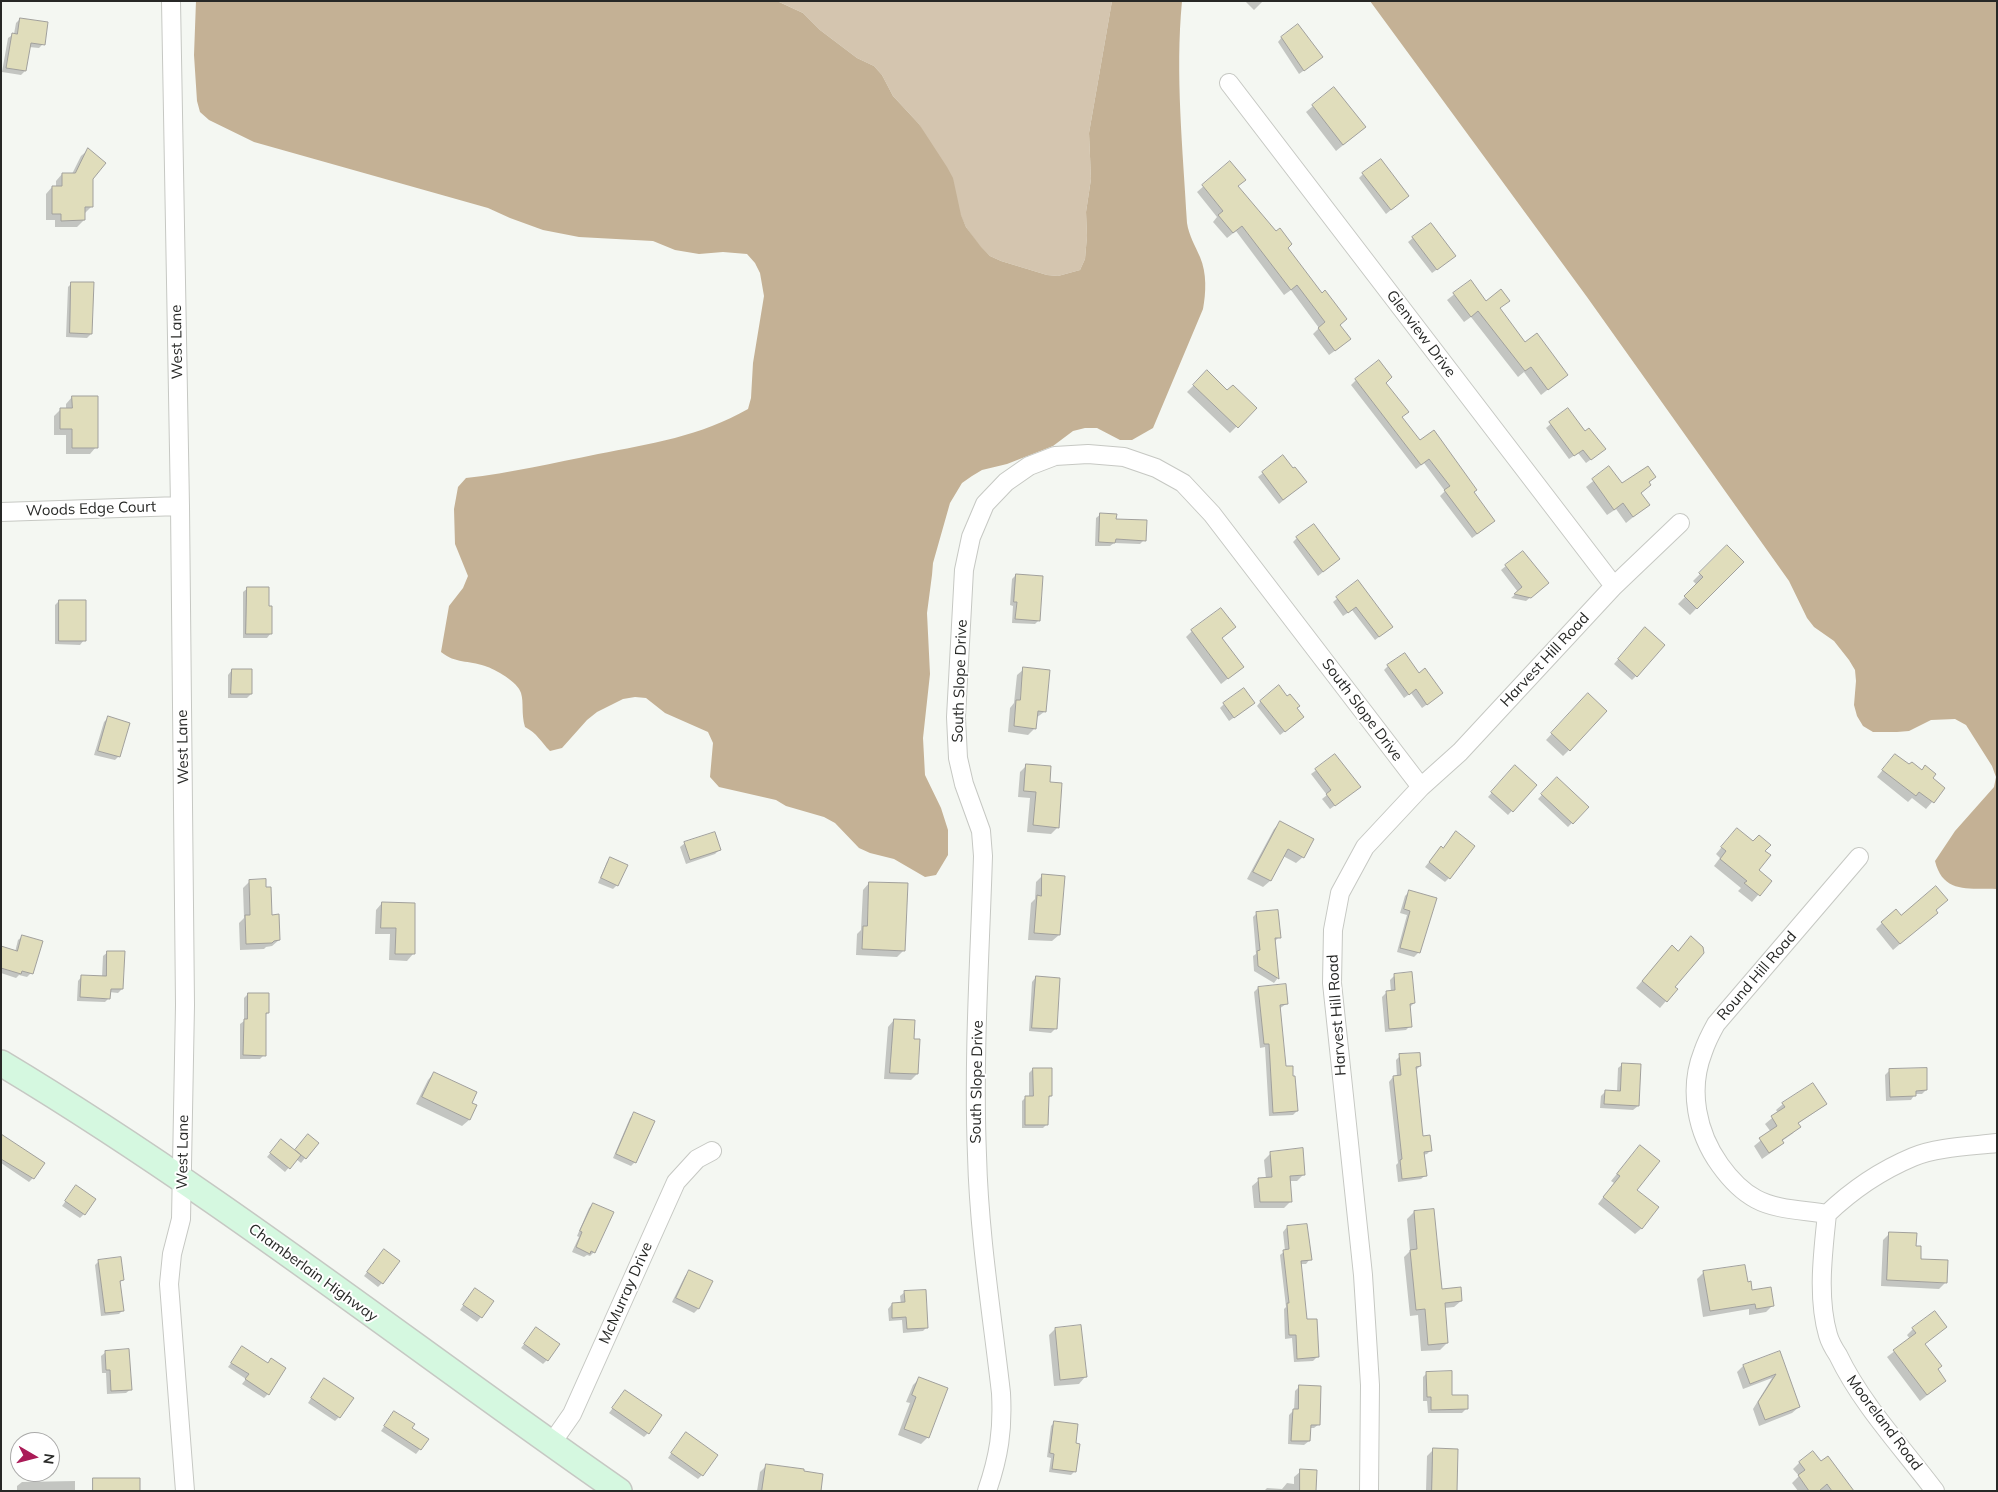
<!DOCTYPE html>
<style>
body{margin:0}
#map{position:relative;width:1998px;height:1492px;overflow:hidden;background:#f4f7f2;font-family:Mulish,sans-serif}
canvas{display:block}
.frame{position:absolute;inset:0;border:2px solid #272826;pointer-events:none}
.north{position:absolute;left:10px;top:1432px;width:50px;height:50px;box-sizing:border-box;background:#fff;border:1px solid #a9a9a8;border-radius:50%;rotate:98deg;font-size:14px;font-weight:700;line-height:20px;text-align:center;color:#272826}
.north::after{content:'';display:block;margin:auto;width:18px;height:22px;background:#aa1b57;clip-path:polygon(50% 0,100% 100%,50% 72%,0 100%)}
</style>
<div id="map">
<canvas width="1998" height="1492"></canvas>
<div class="frame"></div>
<div class="north">N</div>
</div>
<script>
const context = document.querySelector('canvas').getContext('2d');
context.lineJoin = 'round';
function fillPath(path, color) {
  context.fillStyle = color;
  context.fill(path, 'evenodd');
}
function strokePath(path, color, width, dash) {
  context.strokeStyle = color;
  context.lineWidth = width;
  context.lineCap = dash ? 'butt' : 'round';
  context.setLineDash(dash || []);
  context.stroke(path);
}
function write(font, color, halo, rows, align = 'center') {
  context.font = font + ' Mulish,sans-serif';
  context.lineWidth = 4;
  context.setLineDash([]);
  context.textBaseline = 'middle';
  context.strokeStyle = halo;
  context.fillStyle = color;
  for (const [text, x, y, turn = 0] of rows) {
    context.save();
    context.translate(x, y);
    context.rotate((+turn || 0) * Math.PI / 180);
    context.textAlign = isNaN(turn) ? turn : align;
    if (halo) context.strokeText(text, 0, 0);
    context.fillText(text, 0, 0);
    context.restore();
  }
}
fillPath(new Path2D(`
 M777,1h335l-23,132 2,46 -5,33 1,24 -2,23 -5,11 -22,6 -11,-1 -46,-14 -11,-5 -10,-9 -14,-20 -47,-103 -26,-28 -11,-21 -8,-9 -17,-8 -37,-28 -17,-17z`), '#d4c5af');
fillPath(new Path2D(`
 M196,1h581l26,12 17,17 37,28 17,8 8,9 11,21 26,28 28,43 6,11 8,37 5,12 15,20 9,9 11,5 46,14 11,1 22,-6 5,-11 2,-23 -1,-24 5,-33 -2,-46 23,-132h70c-7,74 1,148 5,222 2,13 8,22 13,34 7,16 6,36 3,52l-50,119 -21,12h-12l-23,-12h-12l-12,3 -20,15 -46,18 -25,6 -10,6 -10,7 -12,20 -17,60 -1,12 -5,38 3,61 -7,64 2,37 16,33 7,22v25l-12,20 -11,2 -31,-18 -24,-6 -11,-5 -24,-25 -11,-6 -38,-11 -10,-6 -57,-13 -9,-10 3,-34 -5,-11 -43,-19 -19,-15 -11,-1 -12,2 -26,13 -10,8 -25,28 -12,3c-9,-9 -13,-18 -25,-24 -4,-14 -1,-24 -4,-34 -3,-11 -26,-24 -36,-27 -17,-6 -29,-2 -44,-14l8,-46 14,-18 5,-12 -13,-32 -1,-35 4,-22 8,-9c44,-5 88,-15 132,-24 52,-10 103,-18 150,-45l3,-11 2,-35 11,-67 -4,-23 -5,-10 -8,-9 -24,-2 -24,2 -24,-4 -22,-9 -74,-4 -36,-7 -33,-12 -22,-10 -234,-66 -45,-22 -9,-8 -3,-11 -3,-46z
 M1370,1h627v888c-28,-1 -54,5 -62,-28l20,-30 39,-44 2,-10 -4,-11 -26,-41 -11,-6 -24,1 -22,11 -12,1h-24l-10,-6 -6,-10 -3,-11 2,-24 -1,-11 -6,-10 -15,-19 -20,-14 -7,-9 -18,-37 -202,-284z`), '#c4b195');
fillPath(new Path2D(`
 M1245,1h18l-9,9z
 M20,19l23,25 -4,4 -10,-1 -4,24 -4,4 -19,-3 6,-34 6,-4 2,-11z
 M1282,37l35,24 -18,13 -21,-32z
 M1313,106l45,27 -22,18 -30,-39z
 M88,150l3,29 1,27 -7,7 -1,7 -7,7h-22v-7h-9v-26l6,-7h4v-6l6,-7h10l9,-18z
 M1230,163l7,24 84,107 25,25 -6,6 3,20 -14,10 -16,-21 6,-6 -28,-38 -7,5 -48,-64 -9,7 -14,-16 4,-5 -20,-25z
 M1363,174l45,22 -22,18 -27,-36z
 M1430,224l20,36 -18,13 -24,-31z
 M1471,281l15,21 22,-2 -9,9 26,35 41,31 -25,20 -17,-23 -6,5 -47,-60 -7,5 -17,-22z
 M72,283l19,51 -4,4 -21,-1 2,-50z
 M1207,372l20,20 28,16 -25,25 -43,-41z
 M1356,380l28,3 17,34 18,25 53,51 21,28 -5,5 -16,12 -32,-42 5,-5 -21,-28 -8,6 -65,-84z
 M72,397l24,50 -6,7h-24v-19h-12v-19l6,-6h6v-6z
 M1567,410l33,43 -14,10 -8,-10 -9,6 -23,-31z
 M1283,457l22,25 -26,22 -21,-27z
 M1609,468l13,17 33,-8 -7,6 2,2 -10,9 8,11 -22,18 -10,-14 -9,6 -21,-28z
 M1101,514l14,6 29,20 -4,4 -26,-1 -4,3h-15l1,-28z
 M1297,538l42,21 -21,17 -25,-34z
 M1727,547l15,15 -52,53 -12,-11 19,-19 -4,-4z
 M1523,552l20,35 -17,14 -15,-3 7,-6 -17,-22z
 M1016,575l23,45 -4,4 -23,-1 1,-17 -3,-1 2,-26z
 M1358,582l29,49 -12,9 -23,-30 -9,6 -10,-14z
 M248,588l20,19 3,26 -4,5h-24v-46z
 M59,601l25,39 -4,5 -25,-1v-39z
 M1234,627l-13,12 14,34 -14,11 -35,-47 6,-6z
 M1641,633l-5,43 -4,4 -18,-16z
 M1388,666l49,31 -15,11 -11,-15 -7,5 -20,-28z
 M1024,669l20,43 -8,6 -1,10 -7,7 -20,-3 2,-24 4,-5 3,-28z
 M232,670l19,24 -4,4h-19v-23z
 M1287,698l8,10 3,13 -18,14 -23,-29 4,-5z
 M1582,701l-13,49 -6,6 -17,-16z
 M1224,704l25,3 -20,14 -9,-13z
 M108,718l11,38 -4,4 -21,-5 10,-33z
 M1335,756l20,35 -25,18 -8,-10 5,-4 -16,-21z
 M1889,762l20,4 12,5 4,-4 6,11 13,10 -18,21 -14,-11 -4,4 -31,-25z
 M1026,766l23,17 9,44 -7,7 -24,-2 3,-34 -12,-1 2,-25z
 M1511,771l24,14 -27,30 -20,-18z
 M1557,779l30,28 -19,20 -30,-28z
 M1280,823l23,34 -7,6 -13,-7 -13,25 -7,6 -16,-8 27,-50z
 M1731,836l33,15 -7,19 13,11 -18,21 -14,-11 3,-3 -27,-22 6,-8 -4,-4z
 M685,843l34,7 -4,4 -29,10 -6,-17z
 M1437,852l12,26 -4,4 -20,-15z
 M611,858l6,27 -4,4 -15,-6 9,-21z
 M1043,875l16,60 -7,6 -24,-1 3,-37 4,-4 1,-17z
 M250,881l21,35 8,24 -7,6 -6,1 -2,2 -24,1 -1,-27 5,-5 -1,-30z
 M869,883l35,67 -7,7 -41,-2 1,-21 4,-4 2,-40z
 M1409,892l26,7 -17,54 -4,4 -17,-5 10,-37 -7,-2 5,-17z
 M382,903l31,51 -6,7 -18,-1 1,-26h-15l1,-24z
 M1934,911l-5,8 -36,31 -17,-21 6,-6 19,-6z
 M1257,913l22,24 -5,5 3,37 -3,4 -20,-12 -1,-15 3,-2 -3,-37z
 M23,936l8,37 -4,4 -8,-2 -3,3 -15,-5v-25l14,4 3,-12z
 M108,952l14,37 -4,4 -9,-1v6l-4,4 -28,-1 1,-20 4,-5 20,1 1,-21z
 M1665,954l9,33 -8,14 -6,7 -24,-20z
 M1394,976l20,27 -4,4v19l-4,4 -21,2 -3,-35 4,-4 5,-1 -1,-12z
 M1036,977l19,52 -4,4 -22,-2 3,-49z
 M1258,988l28,16 -7,5 6,59 12,43 -4,4 -24,1 -4,-69 -5,1 -6,-56z
 M248,994l20,19 -4,3v39l-4,4h-20v-35l4,-3v-23z
 M894,1020l23,54 -6,6 -27,-1 4,-52z
 M1400,1056l20,10 -5,5 7,66 9,13 -4,4 -4,1 3,20 -5,4 -23,3 -2,-17 2,-2 -9,-81 4,-5h4l-1,-17z
 M1623,1064l15,42 -5,4 -33,-2 1,-12 4,-4h12l1,-24z
 M1033,1069l18,27 -4,3v25l-4,4h-21v-27l4,-4h3v-24z
 M1889,1071l37,19 -4,4h-7l-4,6 -25,1 -1,-26z
 M434,1073l42,33 -7,14 -7,6 -46,-22 12,-24z
 M1783,1104h42l-7,6 -21,14 2,3 -7,7 -10,7 1,2 -7,6 -14,10 -8,-13 17,-14 -6,-8 13,-11 -2,-3z
 M635,1114v48l-4,4 -18,-8 17,-40z
 M1,1135l32,43 -4,4 -28,-19z
 M304,1139l13,4 -16,20 -5,-4 -11,13 -18,-15 10,-12 17,7z
 M1271,1153l33,21 -7,7h-7l1,20 -7,7h-30l-2,-22 7,-6 7,-1 -2,-19z
 M1634,1153l1,37 7,38 -7,6 -37,-30 16,-21 -3,-2z
 M76,1187l8,27 -4,4 -18,-12z
 M593,1204l1,48 -4,4 -3,-1 -3,2 -12,-5 7,-15 -2,-1 12,-28z
 M1433,1211l7,80 21,10 -7,6 -10,1 3,35 -7,7 -19,1 -3,-36 -8,1 -6,-59 6,-6 -3,-32 7,-7z
 M1287,1227l23,32 -4,5h-6l6,57 11,36 -4,4 -19,1 -2,-24 -7,1 -1,-30 2,-2 -6,-52 5,-4 -2,-19z
 M1890,1233l25,14 4,13 27,22 -7,7 -58,-3 2,-46z
 M384,1250l-2,33 -4,4 -14,-11z
 M99,1261l23,19 -3,3 4,27 -4,4 -18,2 -6,-51z
 M689,1272l22,10 -13,27 -4,4 -22,-11 13,-26z
 M1704,1272l43,11 4,8 22,14 -7,7 -17,3v-6l-46,8 -6,-38z
 M905,1292l22,35 -4,4 -20,2 -1,-13 -13,1 -1,-12 4,-5h9l-1,-8z
 M471,1294l10,23 -4,5 -17,-12z
 M1945,1327l-21,18 21,36 -25,20 -33,-44 23,-18 -3,-4 6,-6z
 M536,1329l11,31 -4,4 -22,-16z
 M1055,1329l30,48 -6,7 -25,2 -5,-51z
 M242,1348l25,16 4,-4 -3,34 -4,4 -22,-14 4,-5 -18,-12z
 M106,1352l25,37 -5,4 -19,1 -1,-21h-4l-1,-17z
 M1779,1352l20,55 -7,6 -33,13 -6,-17 19,-31 -29,11 -6,-17 6,-6z
 M1427,1373l39,36 -4,4h-34l-1,-12h-4v-24z
 M920,1378l8,59 -7,7 -23,-9 12,-32 -4,-1 7,-17z
 M320,1384l19,33 -4,4 -27,-18z
 M1299,1387l20,37 -5,4h-5v13l-5,4 -16,-1 1,-29 5,-5 1,-19z
 M625,1392l23,41 -4,4 -35,-24z
 M394,1412l17,16 9,21 -4,5 -35,-23z
 M1055,1422l20,49 -4,4 -22,-3 2,-14 -4,-1 4,-31z
 M682,1438l20,37 -4,4 -30,-21z
 M1434,1449l22,42h-30l1,-35z
 M1800,1462l47,29h-49l-6,-8 7,-7 -6,-7z
 M767,1465l53,26h-63l3,-19z
 M1301,1471l14,20h-51l3,-3 15,1 5,-6 7,1v-7z
 M75,1481v10h-58v-5l5,-4z`), '#0003');
const building = new Path2D(`
 M20,18l28,4 -3,23 -14,-2 -5,28 -20,-3 6,-35 5,1z
 M1298,24l25,33 -19,14 -23,-34z
 M1334,87l32,40 -23,18 -31,-40z
 M88,148l18,15 -13,16v28h-8v13l-24,1v-7h-9v-28h10v-13h13z
 M1381,159l28,37 -18,14 -29,-37z
 M1230,161l16,19 -8,6 38,45 4,-3 12,16 -4,4 34,45 3,-3 22,29 -7,6 11,14 -16,12 -17,-23 7,-6 -28,-37 -6,5 -49,-64 -9,7 -15,-18 5,-4 -21,-26z
 M1431,223l25,33 -19,14 -25,-33z
 M1471,280l15,21 15,-12 9,12 -10,7 25,34 12,-9 31,42 -20,15 -17,-23 -6,4 -47,-60 -7,6 -18,-24z
 M71,282h23l-2,52 -22,-1z
 M1379,360l13,17 -6,6 23,29 -7,5 18,23 14,-10 43,60 -3,2 21,29 -18,13 -33,-44 6,-4 -21,-27 -8,6 -66,-86z
 M1207,370l20,20 6,-5 24,23 -19,20 -45,-43z
 M72,396h26v52h-26v-19h-12v-21h12z
 M1568,408l17,23 4,-3 17,21 -15,11 -8,-10 -9,6 -25,-34z
 M1283,455l10,13 2,-1 12,15 -24,18 -21,-28z
 M1609,466l13,17 26,-17 8,11 -7,5 2,3 -10,8 9,12 -17,12 -10,-14 -9,7 -22,-31z
 M1100,513l17,1 -1,5 31,1 -1,21 -30,-2 -1,4 -16,-1z
 M1314,524l26,35 -17,13 -27,-35z
 M1727,545l17,17 -47,47 -13,-13 19,-19 -4,-4z
 M1523,551l26,32 -18,15 -17,-4 8,-7 -17,-22z
 M1016,574l27,2 -3,45 -25,-2 2,-17h-3z
 M1358,580l35,47 -14,10 -23,-30 -8,6 -12,-16z
 M247,587h22v19h3v28h-26z
 M59,600h27v41h-27z
 M1221,608l15,19 -14,11 22,29 -16,12 -37,-49z
 M1645,627l20,18 -28,32 -19,-18z
 M1405,653l14,20 6,-5 18,25 -16,12 -11,-16 -7,6 -22,-30z
 M1023,667l27,3 -4,42 -8,-1 -2,18 -22,-3 2,-26h4z
 M232,669h20v25h-21z
 M1279,685l8,11 3,-2 10,12 -3,2 7,9 -19,15 -25,-31z
 M1244,688l11,15 -21,15 -11,-15z
 M1588,693l19,18 -37,40 -19,-18z
 M108,716l22,7 -10,34 -22,-6z
 M1335,754l26,33 -26,19 -9,-12 5,-4 -16,-21z
 M1895,754l14,10 3,-2 10,8 3,-5 11,9 -3,4 12,10 -11,15 -15,-11 -3,4 -34,-26z
 M1026,764l25,2 -1,16 12,1 -3,45 -26,-3 3,-33 -12,-1z
 M1515,765l22,20 -24,27 -22,-20z
 M1557,777l32,30 -16,17 -32,-30z
 M1280,821l34,18 -10,19 -16,-9 -17,32 -18,-9z
 M1737,828l16,13 6,-6 12,10 -6,6 6,4 -12,15 13,11 -12,15 -16,-13 3,-2 -27,-22 6,-8 -5,-4z
 M1456,831l19,15 -25,33 -21,-17 12,-16 2,2z
 M715,832l6,18 -31,10 -6,-18z
 M610,857l18,8 -10,21 -17,-8z
 M1042,874l23,2 -5,59 -26,-2 3,-38 4,1z
 M266,879v8h5l1,28 7,-1 1,26 -6,1 -2,2 -26,1 -1,-29h5l-1,-35z
 M869,882l39,1 -3,68 -43,-2 1,-23h4z
 M1936,886l12,14 -12,10 2,3 -38,31 -19,-22 15,-13 5,6z
 M1409,890l28,8 -17,55 -20,-5 10,-37 -6,-2z
 M382,902l33,1v51h-20l1,-26h-15z
 M1278,910l3,28h-6l4,41 -21,-13 -1,-15 3,-1 -4,-38z
 M22,935l21,6 -10,33 -11,-3 -1,3 -20,-6v-22l16,5z
 M1691,936l12,11 1,6 -29,34 3,2 -11,13 -25,-21 30,-36 6,6z
 M107,951h18l-2,38h-12l-1,10 -30,-2 1,-22 25,1z
 M1412,972l3,31 -5,1 2,23 -23,2 -3,-38 9,-1 -1,-16z
 M1036,976l24,2 -3,51 -25,-1z
 M1286,984l2,20 -8,1 6,61h7v10h2l3,35 -25,2 -4,-69h-5l-6,-57z
 M248,993h21v20h-3v43l-23,-1 1,-36h3z
 M894,1019l21,1 -1,19h6l-2,35 -28,-1z
 M1420,1053l1,13 -5,1 7,69 7,-1 2,16 -8,1 3,24 -25,3 -2,-19 2,-1 -9,-83 8,-1 -2,-21z
 M1622,1063l19,1 -2,42 -35,-2 1,-14 15,1z
 M1033,1068h19v28h-3l-1,29h-23v-29h8z
 M1927,1068v22l-11,1v5l-26,1 -1,-28z
 M434,1072l43,20 -5,11 5,2 -7,15 -48,-23z
 M1813,1083l14,21 -29,19 3,4 -19,13 2,3 -15,10 -10,-15 18,-12 -6,-10 14,-9 -3,-4z
 M634,1112l21,9 -19,42 -20,-9z
 M1,1134l44,29 -11,16 -33,-20z
 M308,1134l11,9 -13,16 -11,-9z
 M281,1139l20,16 -11,14 -20,-16z
 M1640,1145l20,16 -23,29 22,17 -17,22 -39,-32 17,-21 -3,-2z
 M1303,1148l2,27 -15,1 2,26h-32l-2,-24 14,-1 -2,-25z
 M76,1185l20,14 -11,16 -20,-14z
 M593,1203l21,9 -19,41 -4,-2 -1,3 -14,-7 6,-15 -2,-1z
 M1434,1209l8,80 19,-2 1,14 -17,2 3,40 -20,2 -3,-36 -9,1 -6,-60 7,-1 -3,-38z
 M1307,1224l5,36 -11,1 6,58h10l2,38 -22,2 -1,-24h-7l-2,-32h2l-6,-53 6,-1 -2,-23z
 M1889,1232l28,1 -1,13h5v13l27,1 -1,23 -60,-3z
 M384,1249l16,12 -17,23 -16,-12z
 M121,1257l3,23 -4,1 4,30 -19,2 -7,-53z
 M1745,1265l3,17 3,-1 1,9 19,-3 3,19 -18,3 -1,-5 -45,7 -7,-40z
 M689,1270l24,11 -14,28 -23,-11z
 M475,1288l19,13 -12,17 -19,-13z
 M926,1290l2,38 -21,1 -1,-12 -14,1v-15l13,-1 -1,-11z
 M1935,1311l12,16 -22,17 17,22 -4,3 8,12 -19,14 -34,-45 23,-17 -4,-5z
 M1081,1325l6,52 -27,3 -5,-52z
 M536,1327l24,17 -12,17 -24,-17z
 M242,1346l26,17 3,-5 15,10 -17,27 -24,-16 4,-5 -18,-11z
 M129,1349l3,41 -21,1 -1,-21h-4l-1,-19z
 M1780,1351l20,56 -35,13 -7,-18 18,-28 -26,10 -7,-19z
 M1452,1371v24h16v14l-37,1v-13h-4l-1,-25z
 M919,1377l29,11 -19,50 -25,-9 12,-32 -4,-2z
 M324,1378l30,20 -14,20 -29,-20z
 M1299,1385l22,1 -1,39h-9l-1,16h-19l2,-32h5z
 M625,1390l37,25 -13,19 -37,-26z
 M394,1411l21,13 -3,4 17,11 -8,11 -37,-24z
 M1054,1421l24,3 -2,19 4,1 -4,28 -24,-3 2,-15 -4,-1z
 M686,1432l32,23 -15,21 -32,-23z
 M1433,1448l25,1 -1,42h-25z
 M1813,1451l8,10 7,-5 26,35h-22l-5,-7 -8,7h-10l-11,-16 7,-5 -6,-8z
 M766,1464l38,5v2l19,3 -2,17h-59z
 M1300,1469l17,1 -1,21h-16z
 M93,1478h47v13h-47z`);
fillPath(building, '#e0ddbb');
strokePath(building, '#a1a09c', 1);
const street = new Path2D(`
 M171,1l9,505 5,499 -4,214 -9,35 -3,30 16,207
 M1229,83l385,503
 M1,512l179,-6
 M1827,1214c-23,-4 -51,-4 -71,-15 -15,-8 -26,-20 -36,-34 -23,-32 -32,-75 -17,-113 3,-9 8,-19 13,-28l143,-167
 M551,1444l21,-30 104,-232 21,-23 15,-8
 M987,1491c12,-35 16,-61 14,-98 -9,-79 -22,-158 -24,-238 -4,-100 3,-200 6,-299l-2,-25 -17,-47 -6,-26 -2,-41 8,-147 7,-33 14,-33 21,-22 23,-16 26,-10 33,-2 36,3 32,11 27,15 29,31 209,273
 M1369,1491l1,-106 -7,-110 -31,-292 1,-53 7,-37 25,-46 56,-60 39,-35 154,-166 66,-63
 M1935,1491c-33,-44 -73,-86 -97,-136 -4,-6 -8,-13 -10,-20 -11,-38 -5,-83 -1,-121 25,-24 55,-44 86,-57 23,-10 59,-11 84,-14`);
const secondary = new Path2D(`
 M1,1063c215,129 412,285 618,428`);
strokePath(street, '#c6c8c3', 20);
strokePath(secondary, '#c6c8c3', 28);
strokePath(street, '#fff', 18);
strokePath(secondary, '#d5f8e0', 25);
write('15px', '#272826', '#fff', [
 ["Glenview Drive",1421,334,53],
 ["West Lane",177,342,-91],
 ["Woods Edge Court",91,509,-2],
 ["Harvest Hill Road",1545,660,-47],
 ["South Slope Drive",960,681,-88],
 ["South Slope Drive",1362,710,53],
 ["West Lane",183,747,-91],
 ["Round Hill Road",1757,976,-49],
 ["Harvest Hill Road",1337,1015,-94],
 ["South Slope Drive",977,1082,-89],
 ["West Lane",183,1152,-89],
 ["Chamberlain Highway",313,1273,36],
 ["McMurray Drive",626,1293,-66],
 ["Mooreland Road",1884,1423,53]
]);
</script>
